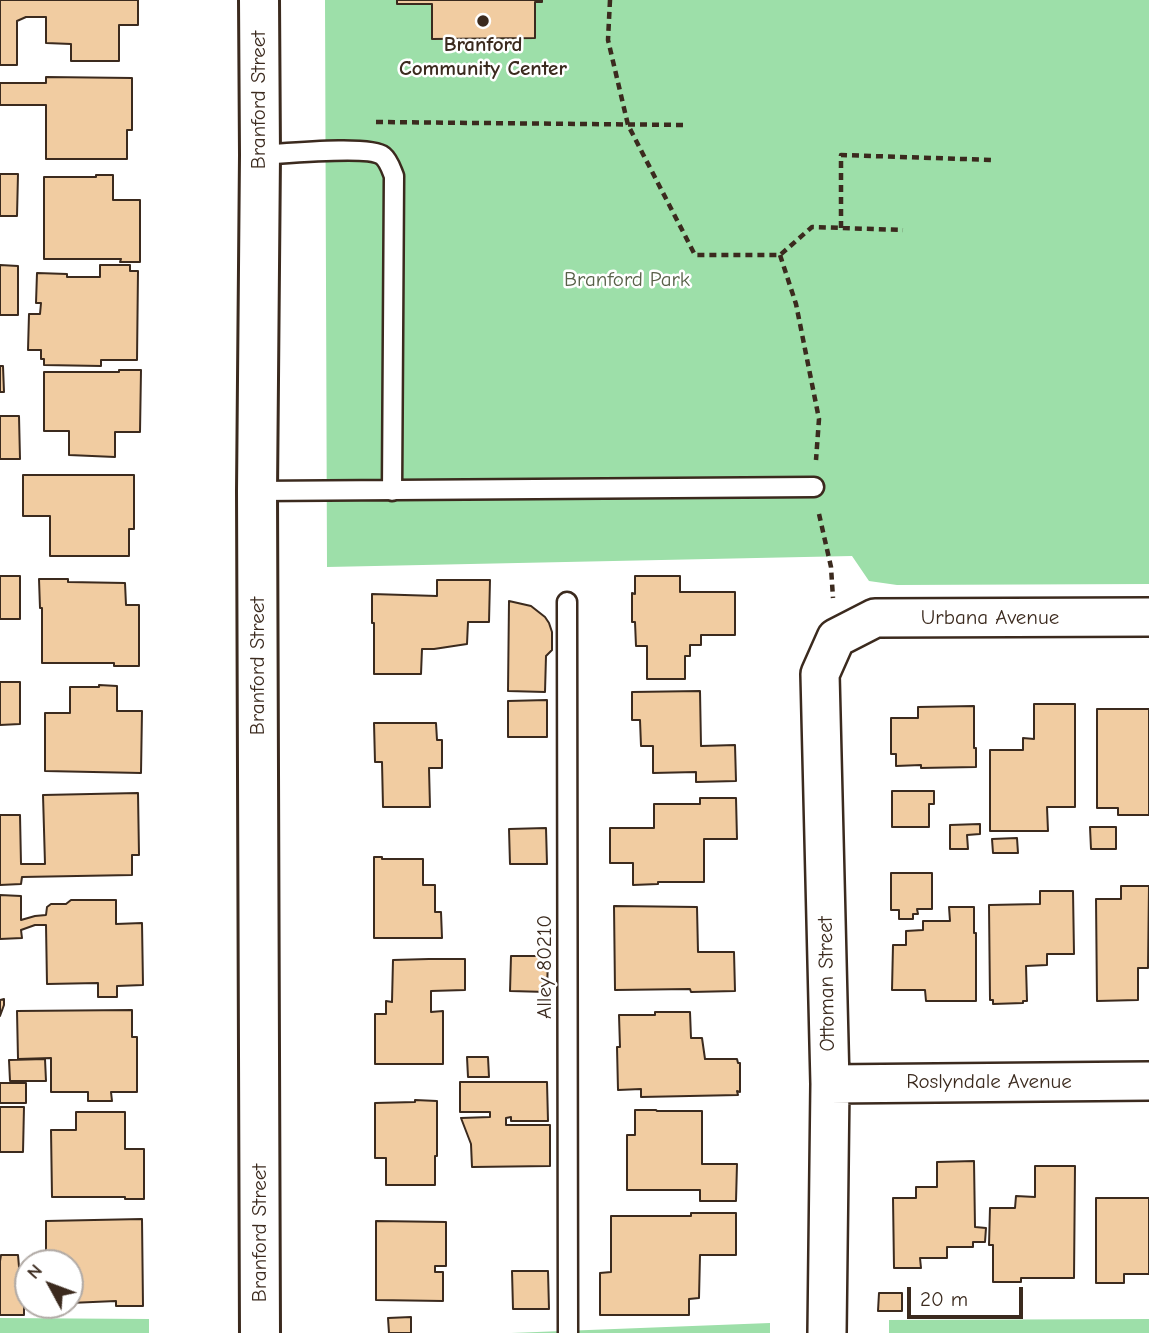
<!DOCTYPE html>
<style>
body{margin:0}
#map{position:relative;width:1149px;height:1333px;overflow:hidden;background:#fff;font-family:"Comic Neue",sans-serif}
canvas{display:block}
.north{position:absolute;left:14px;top:1249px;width:70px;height:70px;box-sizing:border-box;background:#fff;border:2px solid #b1aaa5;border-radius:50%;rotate:311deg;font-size:19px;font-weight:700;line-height:28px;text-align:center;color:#3b2a1e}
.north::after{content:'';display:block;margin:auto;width:24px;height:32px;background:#3b2a1e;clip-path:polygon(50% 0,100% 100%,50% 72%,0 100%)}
.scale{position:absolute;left:907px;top:1287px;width:116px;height:32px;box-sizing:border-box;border:4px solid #3b2a1e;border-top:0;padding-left:9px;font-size:21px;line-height:24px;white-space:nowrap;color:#3b2a1e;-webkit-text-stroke:5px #fff;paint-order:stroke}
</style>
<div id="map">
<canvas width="1149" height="1333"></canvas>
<div class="north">N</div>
<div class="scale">20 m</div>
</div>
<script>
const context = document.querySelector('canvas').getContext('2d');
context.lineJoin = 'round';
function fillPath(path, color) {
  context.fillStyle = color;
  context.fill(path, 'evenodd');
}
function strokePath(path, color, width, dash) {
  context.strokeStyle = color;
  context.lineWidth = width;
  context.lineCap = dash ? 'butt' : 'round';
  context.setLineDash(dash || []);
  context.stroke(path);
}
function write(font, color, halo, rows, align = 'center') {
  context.font = font + ' "Comic Neue",sans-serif';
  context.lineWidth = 5;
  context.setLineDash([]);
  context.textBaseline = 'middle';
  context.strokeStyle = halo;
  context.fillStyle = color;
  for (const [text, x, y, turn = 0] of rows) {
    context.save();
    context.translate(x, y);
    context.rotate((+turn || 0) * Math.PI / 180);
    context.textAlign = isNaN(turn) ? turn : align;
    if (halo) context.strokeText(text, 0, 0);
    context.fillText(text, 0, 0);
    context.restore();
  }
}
fillPath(new Path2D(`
 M325,0h824v584l-252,1 -28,-4 -17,-25 -525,11z
 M0,1318l149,1v14h-149z
 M1149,1319v14h-260v-13z
 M770,1323v10h-259z`), '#9ddfa9');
const building = new Path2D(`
 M0,0h138v25h-19v36h-48v-17l-25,-1v-26h-20l-9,4v44h-17z
 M397,0h145v2h-7v36l-103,1v-35h-35z
 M46,77l86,1v52h-5v29h-81v-54h-46v-22h46z
 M0,174h18l-1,42h-17z
 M96,175h17v25h27v62h-20l1,-3h-77v-82h52z
 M0,265l18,1v49h-18z
 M100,265h30v6h8l-1,89h-36v6l-57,-1v-6h-3v-9h-13l1,-36h11l1,-11h-5l1,-30 30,1v3h33z
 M0,366h3l1,26h-4z
 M119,370h22l-1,62h-25v25l-46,-2v-24h-25v-59h75z
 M0,416h19l1,43h-20z
 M23,475h111v54h-5v27h-79v-40h-27z
 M0,576h20v43h-20z
 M635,576h45v16h55v43h-34v10h-11v11h-5v23h-38v-33h-11l-1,-24h-3v-29l3,1z
 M39,579h29v3l57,1 1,22h13v61h-25v-3h-72v-55h-2z
 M437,580h53l-1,42h-21l-1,22 -33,5h-12l-1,25h-47v-51h-2v-29l65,2z
 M509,601l22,5 14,11 4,6 3,9v18l-6,6 -1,36 -37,-1z
 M0,682h20v42l-20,1z
 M99,685l18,1v25h25l-1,62 -96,-2v-58h25v-26h29z
 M700,691l1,55 34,-1 1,36 -40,1v-10l-43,1v-27h-12l-1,-26h-8v-28z
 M547,700v37h-39v-36z
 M1034,704h41v103h-28l1,24h-58v-81h33v-12l11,1z
 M974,706v42h2v19l-55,1v-3l-25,1v-12h-5v-36h27v-11z
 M1097,709h52v106h-31v-7h-21z
 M374,723h62l1,17h5v28h-13l1,39h-47l-1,-45h-7z
 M892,791h42v13h-5v23h-37z
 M138,793l1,62h-7v20l-110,2 -1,7 -21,1v-70h20l1,49h24l-2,-69z
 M700,798h36l1,41h-33v43h-46v2l-25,1v-22h-23v-35h44v-24h46z
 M980,824v10l-13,1 1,14h-18v-24z
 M1090,827h26v22h-25z
 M546,828l1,36h-37l-1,-35z
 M1017,838l1,15h-25l-1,-14z
 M374,857h8v2h41v26h12v27h6l1,26h-68z
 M891,873h41v36h-15l1,5h-5v5h-14v-9h-8z
 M1121,886h28l-1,82h-10v32l-41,1 -1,-102h25z
 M1040,891h33l1,63h-27v11l-21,1 1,35h-4v2l-30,1v-4h-3l-1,-95 51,-1z
 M0,895l21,1v24l14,-4 11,-1 1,-8 4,-3h15l5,-4h45v24l26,-1 1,62 -26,1v11h-19v-14l-51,1 -1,-59h-11l-14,5 1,8 -22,1z
 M614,906l83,1 1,45h36l1,39 -44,1 -1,-3 -75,1z
 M949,907h25v26h2v68h-50l-1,-11h-33l1,-45h13v-14l17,-1v-9h27z
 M511,956h37l-1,36 -37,-1z
 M429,959h36v31l-34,1v21l12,-1v53h-68v-50h11v-13l6,1 1,-42z
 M4,999v6l-4,11v-16z
 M132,1010v27h5v55h-26l1,9h-24v-9h-37v-34l-33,1 -1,-48z
 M655,1012h35l1,26h11l3,21h32l1,4h2v29l-3,-1 1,4 -97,2v-8l-23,1 -1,-43h3l-1,-32h36z
 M467,1057h21l1,20h-21z
 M45,1059l1,22h-36l-1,-21z
 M460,1082h87l1,39h-37v-4l-5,1v7h44v41l-78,1 -1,-23 -10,-26 29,-1v-5h-30z
 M0,1083h26v20h-26z
 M415,1100l22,1v55h-2v29h-49v-27h-11v-55l40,-1z
 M0,1107h24l-1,45h-23z
 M635,1110h21l1,1h45v53h35l-1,37h-36v-11h-73v-55h8z
 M76,1112h49v37h19v50h-19v-2h-73l-1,-67h25z
 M974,1161l1,66 11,1 -1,14h-12v5h-26v11h-27l1,10h-27l-1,-70h23v-11h21v-25z
 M1035,1166h40l-1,112h-53v4h-28v-37h-4l1,-37h25l1,-12 19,1z
 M1096,1198h53v76h-25v9h-28z
 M691,1213h45v42h-36l-1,43 -10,1v16h-89v-42l11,-1v-56h80z
 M142,1219l1,87h-27v-5l-46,2v-40h-24v-42z
 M376,1221l70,1v44h-11v6h8v29l-67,-1z
 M1,1255h17l1,12h5v48h-24v-54z
 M512,1271h36l1,38h-36z
 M879,1293h23v18h-24z
 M411,1317v16h-22l-1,-15z`);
fillPath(building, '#f1cca1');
strokePath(building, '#3b2a1e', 2);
const lane = new Path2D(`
 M260,155c22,-1 109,-10 123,1 6,5 8,13 11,20l-2,315
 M257,491l557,-4
 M567,602l1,731`);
const street = new Path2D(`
 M830,1084l319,-3
 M827,1333l3,-249 -10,-410 16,-36 39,-20 274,-1`);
const secondary = new Path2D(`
 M259,0l1,155 -3,336 3,842`);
strokePath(lane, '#3b2a1e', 23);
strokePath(street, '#3b2a1e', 42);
strokePath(secondary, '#3b2a1e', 44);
strokePath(new Path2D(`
 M610,0l-2,40 20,85 67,130h85l32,-28 91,3
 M376,122l311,3
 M841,228v-73l153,5
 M780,255l16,49 23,115 -3,41
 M819,514l12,53 2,31`), '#3b2a1e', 4.5, [7, 5]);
strokePath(lane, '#fff', 18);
strokePath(street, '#fff', 37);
strokePath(secondary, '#fff', 38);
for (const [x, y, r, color] of [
 [483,21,7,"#3b2a1e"]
]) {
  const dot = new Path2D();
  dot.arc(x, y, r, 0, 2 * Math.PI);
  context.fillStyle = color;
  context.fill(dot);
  strokePath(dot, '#fff', 2.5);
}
write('bold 21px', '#3b2a1e', '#fff', [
 ["Branford",483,45],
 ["Community Center",483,69]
]);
write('21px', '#3b2a1e', '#fff', [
 ["Branford Street",259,100,-90],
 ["Urbana Avenue",990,618],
 ["Branford Street",258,666,-90],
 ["Alley 80210",545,967,-90],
 ["Ottoman Street",827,984,-91],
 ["Roslyndale Avenue",989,1082],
 ["Branford Street",260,1233,-90]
]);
write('21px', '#586048', '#fff', [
 ["Branford Park",627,280]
]);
</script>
